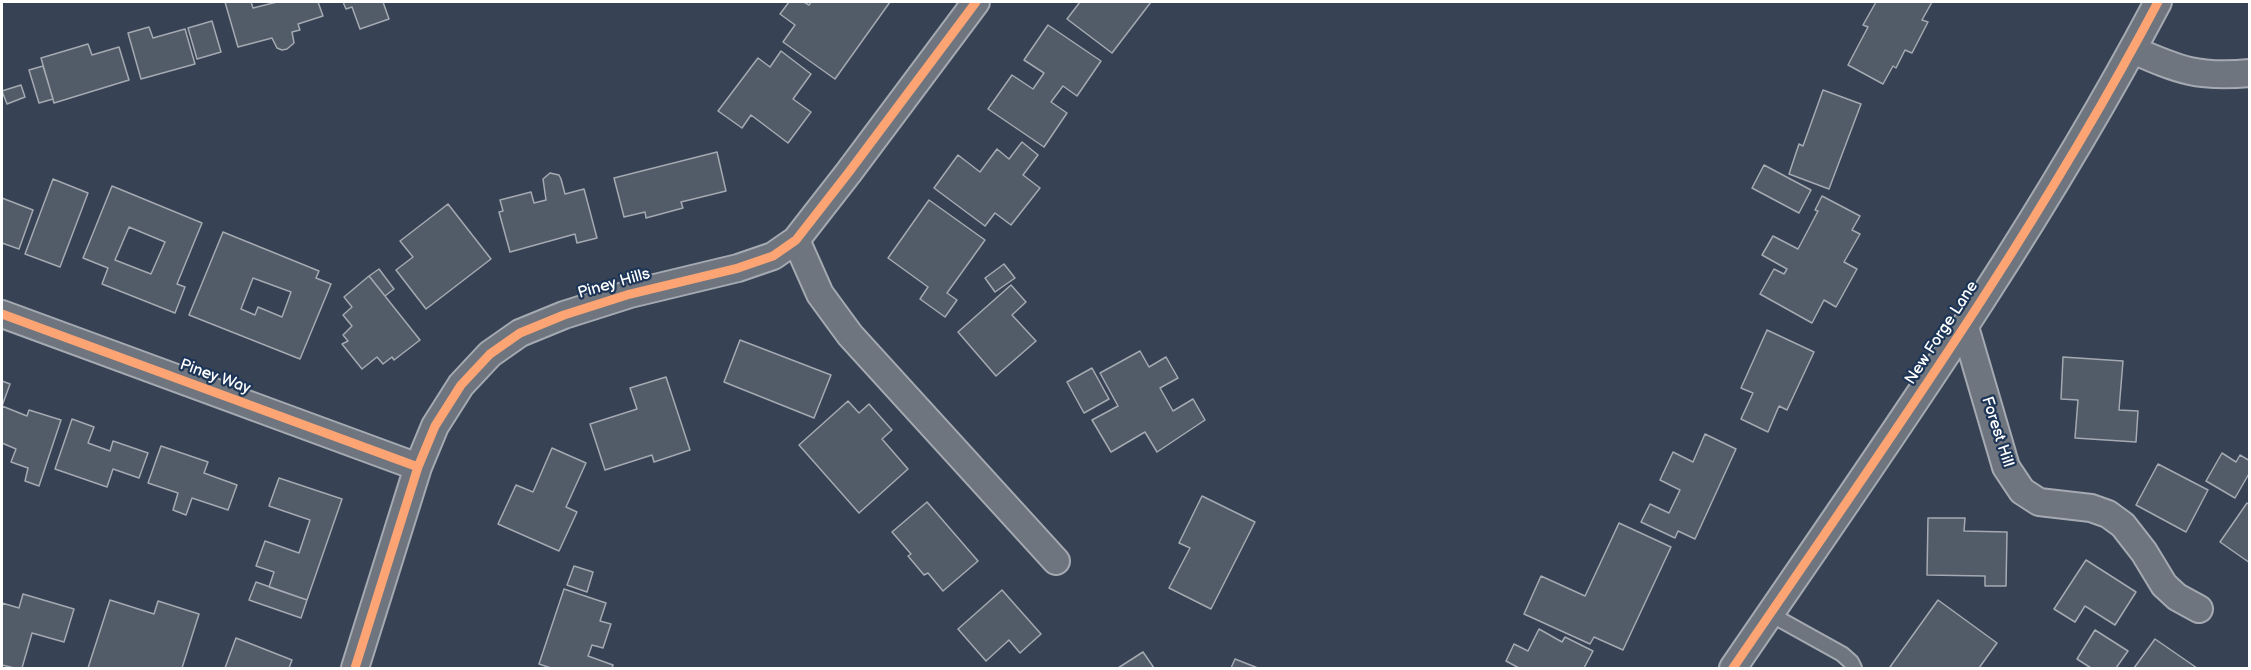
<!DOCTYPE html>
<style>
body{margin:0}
#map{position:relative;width:2251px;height:670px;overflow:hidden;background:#374354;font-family:"Balsamiq Sans",sans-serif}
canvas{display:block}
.frame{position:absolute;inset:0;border:3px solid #fff;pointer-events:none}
</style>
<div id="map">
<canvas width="2251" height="670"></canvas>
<div class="frame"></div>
</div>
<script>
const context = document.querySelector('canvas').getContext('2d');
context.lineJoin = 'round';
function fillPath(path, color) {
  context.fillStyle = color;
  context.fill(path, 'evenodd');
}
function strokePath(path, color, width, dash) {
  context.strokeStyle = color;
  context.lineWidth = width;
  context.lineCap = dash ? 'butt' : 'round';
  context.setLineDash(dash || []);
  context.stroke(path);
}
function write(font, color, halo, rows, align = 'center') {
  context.font = font + ' "Balsamiq Sans",sans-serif';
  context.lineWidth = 4.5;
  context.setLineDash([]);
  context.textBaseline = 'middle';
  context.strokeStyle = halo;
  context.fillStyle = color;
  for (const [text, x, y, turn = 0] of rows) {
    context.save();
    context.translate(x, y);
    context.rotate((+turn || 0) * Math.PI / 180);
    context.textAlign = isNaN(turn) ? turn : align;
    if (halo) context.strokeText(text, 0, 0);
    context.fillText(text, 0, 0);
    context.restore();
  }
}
const building = new Path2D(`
 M225,2h26l2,6 24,-6h41l5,14 -25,8 2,6 -8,2 2,11 -7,6 -5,1 -5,-2 -5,-10 -34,9z
 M343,2h40l6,17 -29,10 -8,-22 -6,2z
 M789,2h15l5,3 2,-3h79l-55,77 -52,-37 12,-17 -15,-11z
 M1080,2h71l-39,51 -45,-34z
 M1876,2h56l-10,18 6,2 -16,31 -7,-3 -9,18 -3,-2 -10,18 -35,-19 20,-38 -5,-2z
 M212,21l9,31 -24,7 -9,-31z
 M1048,25l53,36 -24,35 -14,-10 -12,16 16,11 -23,34 -56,-38 24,-34 21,14 11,-16 -20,-13z
 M149,27l4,11 32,-9 10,35 -54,15 -13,-46z
 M88,44l4,11 27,-8 10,33 -75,23 -13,-45z
 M781,51l30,23 -18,25 18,13 -23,31 -37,-28 -9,13 -24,-17 40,-53 12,9z
 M43,66l10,33 -14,4 -10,-33z
 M21,85l4,12 -18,7 -5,-13z
 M1823,90l38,14 -32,85 -40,-15 10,-30 4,2z
 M1022,142l16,13 -15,20 17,13 -29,37 -16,-12 -10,13 -51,-38 24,-33 22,17 17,-23 12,10z
 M717,152l9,39 -45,11 2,6 -37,10 -1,-6 -21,5 -10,-39z
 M1764,165l47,25 -12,23 -47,-25z
 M550,173l9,2 2,4 4,15 19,-5 13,49 -20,5 -2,-9 -65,18 -11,-40 4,-1 -3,-11 31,-8 3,11 12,-3 -3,-21z
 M53,179l35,14 -28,74 -35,-13z
 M112,186l90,37 -25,61 8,3 -10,26 -73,-29 6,-16 -25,-10zM129,227l36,15 -14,32 -36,-14z
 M1822,196l38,20 -8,14 8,4 -16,28 13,7 -21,38 -12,-7 -12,23 -52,-29 14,-25 10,5 3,-5 -25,-14 11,-19 25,13 20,-38 -3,-1z
 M2,198l31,12 -14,39 -17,-6z
 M929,200l56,40 -38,53 10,7 -12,17 -25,-18 8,-12 -40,-29z
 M448,204l43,55 -65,50 -30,-39 17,-13 -13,-16z
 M223,232l96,39 -3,7 15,6 -31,75 -111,-44zM253,278l38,14 -9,25 -24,-10 -3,8 -14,-6z
 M1004,264l11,14 -20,14 -10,-14z
 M379,269l15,20 -9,7 -16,-20z
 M369,276l51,64 -26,20 -2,-3 -9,7 -6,-7 -15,12 -20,-25 6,-3 -5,-6 9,-9 -9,-11 9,-8 -8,-10z
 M1011,285l15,17 -14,13 24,26 -40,35 -38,-44z
 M1767,330l47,22 -27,58 -8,-4 -11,26 -27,-13 12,-26 -12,-5z
 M740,340l91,35 -17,43 -90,-36z
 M1140,351l9,16 17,-10 12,21 -18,10 13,23 20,-12 12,21 -48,32 -12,-20 -34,20 -19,-32 26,-14 -18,-33z
 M2063,357l60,4 -4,49 19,1 -2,31 -61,-4 3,-38 -17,-1z
 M1092,368l17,31 -25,14 -17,-31z
 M666,377l24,73 -36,12 -2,-7 -47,15 -15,-46 47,-15 -7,-21z
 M2,381l8,3 -8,22 25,10 2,-6 32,10 -22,66 -14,-5 3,-13 -17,-6 5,-13 -14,-6z
 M848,401l11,12 10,-9 23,26 -10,9 26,30 -49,44 -60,-68z
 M72,419l22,8 -6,16 22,8 3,-10 35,12 -9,25 -26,-9 -6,18 -52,-18z
 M1705,434l31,15 -41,90 -17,-8 -3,7 -34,-16 9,-18 19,9 11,-23 -20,-10 13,-28 20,10z
 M161,446l47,16 -4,11 33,12 -9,25 -36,-12 -6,17 -13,-5 5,-17 -30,-10z
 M552,448l34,15 -20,44 11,5 -18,39 -61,-27 18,-39 17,7z
 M2222,453l14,9 4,-7 10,6v11l-15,26 -29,-17z
 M2158,464l50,26 -22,42 -50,-27z
 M279,478l63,21 -35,101 -38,-13 5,-15 -18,-6 9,-25 34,12 11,-33 -41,-14z
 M1202,496l53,26 -44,87 -42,-21 21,-40 -11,-5z
 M927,502l51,59 -35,30 -15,-18 -4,2 -16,-19 3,-2 -19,-22z
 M2247,503l3,2v58l-30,-21z
 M1928,518h37l-1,13 43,1 -1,54h-21v-10l-58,-1z
 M1619,523l52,24 -48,103 -29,-13 -4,7 -66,-30 17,-38 44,20z
 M2086,560l50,32 -21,33 -30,-19 -10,16 -21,-13z
 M574,566l19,6 -6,20 -20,-7z
 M256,582l51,18 -6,18 -52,-18z
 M564,589l42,14 -6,18 11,3 -8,24 -11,-3 -4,11 25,9 -1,3h-61l-12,-4z
 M1002,590l39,44 -21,19 -11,-13 -23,21 -28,-32z
 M23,594l51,15 -10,33 -32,-9 -10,35h-8l-12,-3v-62l17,5z
 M110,600l44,14 4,-13 41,13 -17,54h-94z
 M1938,600l59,43 -18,25h-87l-2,-1z
 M1539,629l23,13 3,-5 28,14 -9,17h-65l-13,-7 8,-17 14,7z
 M2095,630l33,21 -12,17h-25l-14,-9z
 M236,638l56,22 -3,8h-64z
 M2155,639l42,29h-63z
 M1143,652l11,16h-36z
 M1235,659l23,9h-27z`);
fillPath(building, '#525b68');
strokePath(building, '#a5aab2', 1.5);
const lane = new Path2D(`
 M1770,614l72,40 9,8 3,6`);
const street = new Path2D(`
 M2133,50c46,20 65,28 117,23
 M796,240l24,54 30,41 206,226
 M2,314l416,153
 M1965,327l41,140 16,24 17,11 52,6 17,6 15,11 21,27 20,33 13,12 22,12
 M355,668l63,-201 17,-41 26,-41 29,-31 30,-21 44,-18 66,-21 108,-26 35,-12 23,-16 53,-68 127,-170
 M1733,668c149,-218 302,-433 425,-666`);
strokePath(lane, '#a5aab2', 18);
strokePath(street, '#a5aab2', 30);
strokePath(lane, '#6f757e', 14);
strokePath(street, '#6f757e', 26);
strokePath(new Path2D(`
 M2,314l416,153
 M355,668l63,-201 17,-41 26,-41 29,-31 30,-21 44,-18 66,-21 108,-26 35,-12 23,-16 53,-68 127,-170
 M1733,668c149,-218 302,-433 425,-666`), '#fda474', 9);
write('16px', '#fff', '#1d3557', [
 ["Piney Hills",614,284,-16],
 ["New Forge Lane",1942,333,-57],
 ["Piney Way",215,377,20],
 ["Forest Hill",1997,432,72]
]);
</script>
